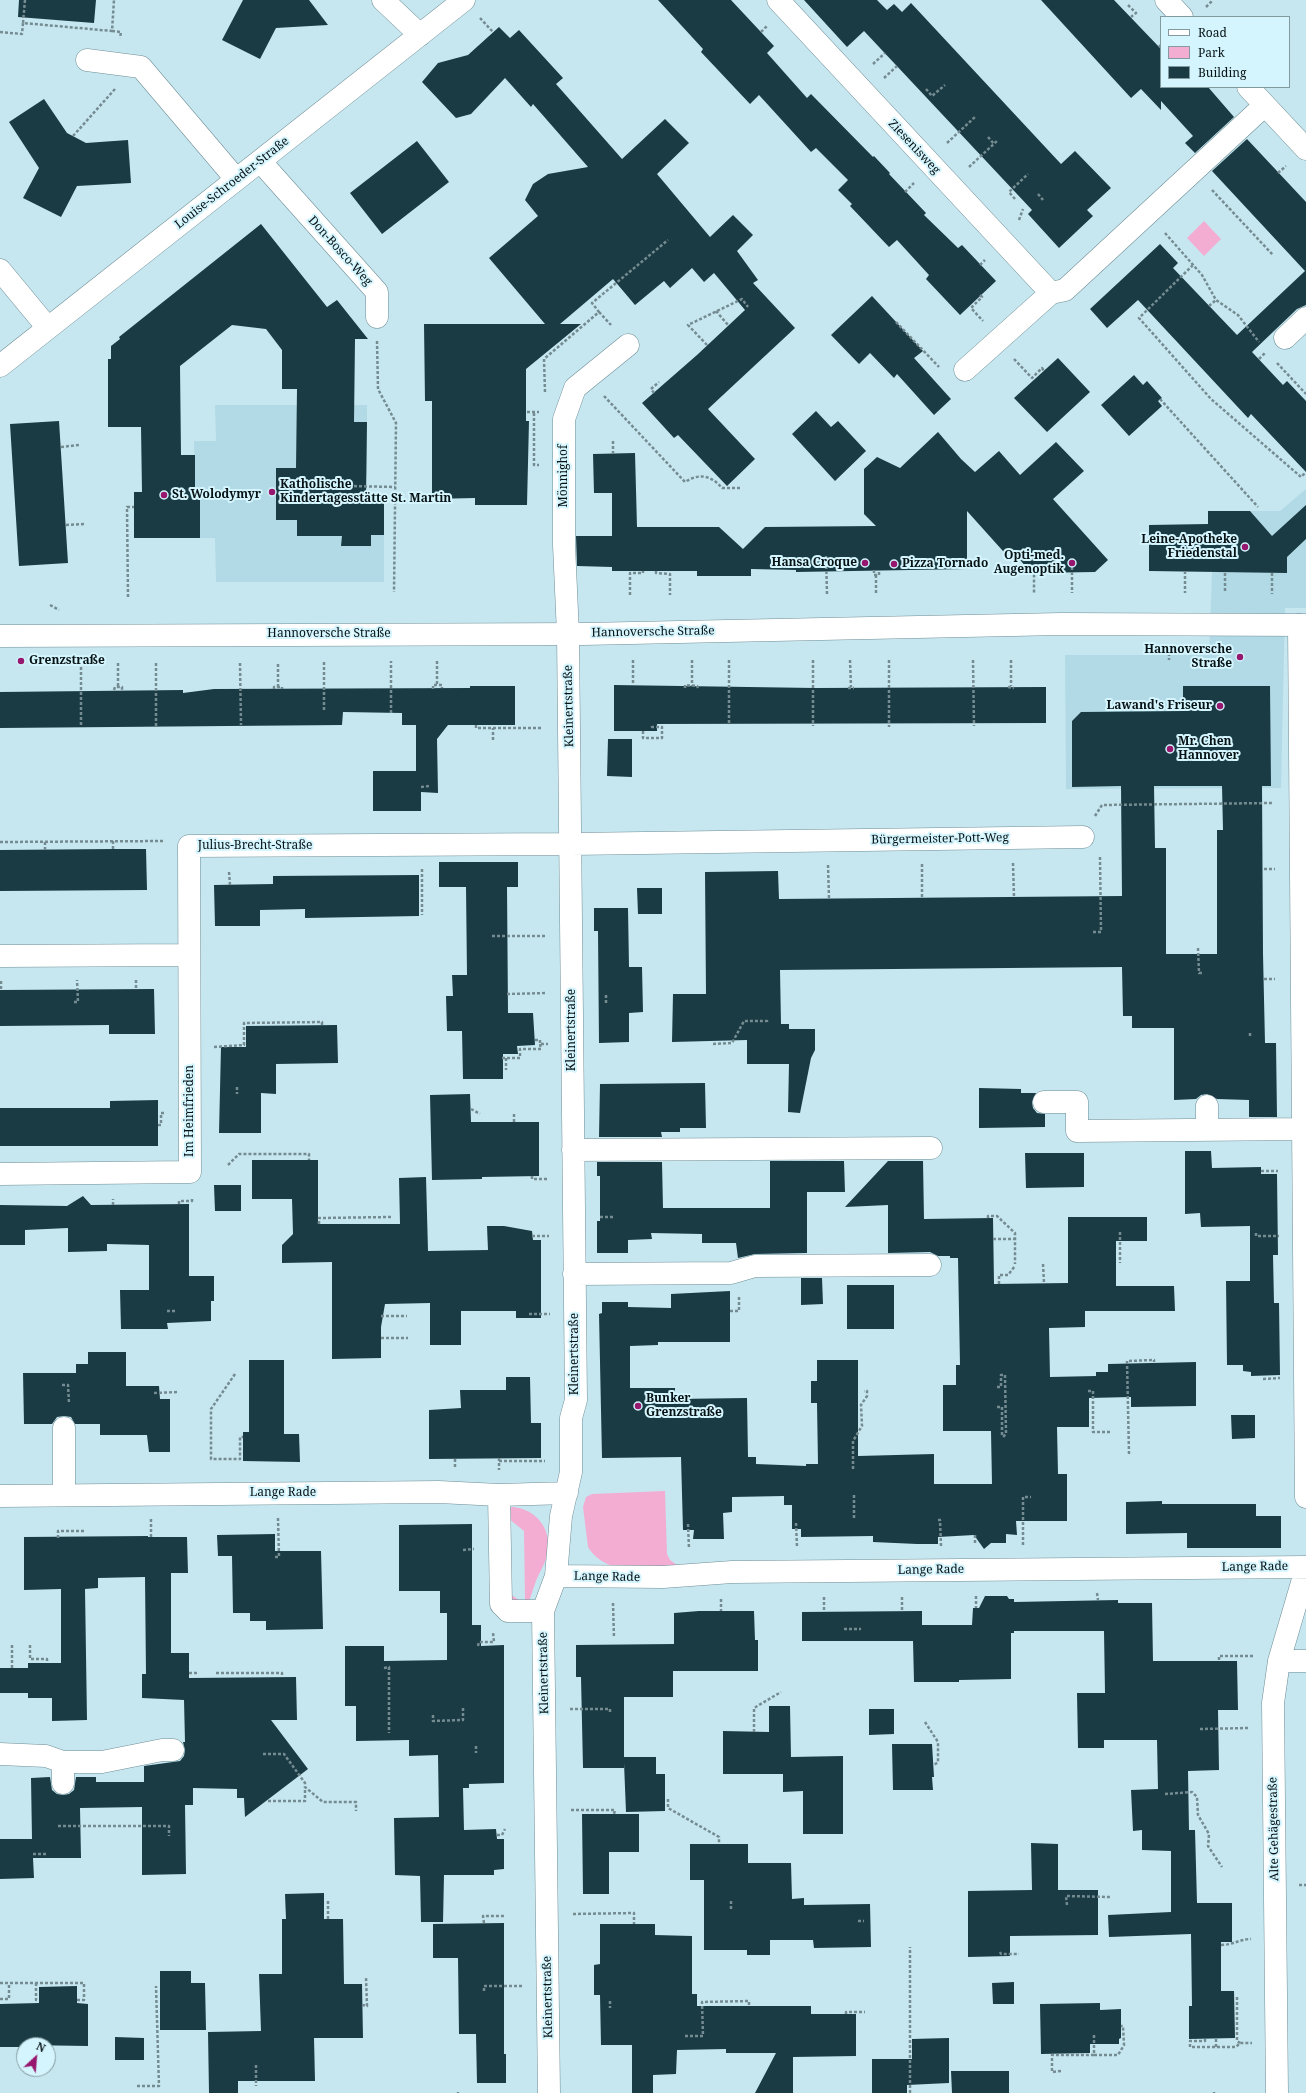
<!DOCTYPE html>
<meta charset="utf-8">
<style>
body{margin:0}
#map{position:relative;width:1306px;height:2093px;overflow:hidden;background:#c7e7f0;font-family:"Noto Serif",serif}
canvas{display:block}
.legend{position:absolute;left:1160px;top:16px;width:130px;height:72px;box-sizing:border-box;background:#d4f5fd;border:1px solid #829aa0;margin:0;padding:5px 7px;list-style:none;font-size:12px;color:#071215}
.legend li{display:flex;align-items:center;gap:8px;height:20px}
.legend b{width:20px;border:1px solid #829aa0}
.north{position:absolute;left:16px;top:2037px;width:40px;height:40px;box-sizing:border-box;background:#d4f5fd;border:1px solid #829aa0;border-radius:50%;rotate:26deg;font-size:11px;font-weight:700;line-height:16px;text-align:center;color:#071215}
.north::after{content:'';display:block;margin:auto;width:14px;height:18px;background:#97176e;clip-path:polygon(50% 0,100% 100%,50% 72%,0 100%)}
</style>
<div id="map">
<canvas width="1306" height="2093"></canvas>
<ul class="legend">
<li><b style="height:5px;background:#fff"></b>Road</li>
<li><b style="height:11px;background:#f3add3"></b>Park</li>
<li><b style="height:11px;background:#1a3b43"></b>Building</li>
</ul>
<div class="north">N</div>
</div>
<script>
const context = document.querySelector('canvas').getContext('2d');
context.lineJoin = 'round';
function fillPath(path, color) {
  context.fillStyle = color;
  context.fill(path, 'evenodd');
}
function strokePath(path, color, width, dash) {
  context.strokeStyle = color;
  context.lineWidth = width;
  context.lineCap = dash ? 'butt' : 'round';
  context.setLineDash(dash || []);
  context.stroke(path);
}
function write(font, color, halo, rows, align = 'center') {
  context.font = font + ' "Noto Serif",serif';
  context.lineWidth = 4;
  context.setLineDash([]);
  context.textBaseline = 'middle';
  context.strokeStyle = halo;
  context.fillStyle = color;
  for (const [text, x, y, turn = 0] of rows) {
    context.save();
    context.translate(x, y);
    context.rotate((+turn || 0) * Math.PI / 180);
    context.textAlign = isNaN(turn) ? turn : align;
    if (halo) context.strokeText(text, 0, 0);
    context.fillText(text, 0, 0);
    context.restore();
  }
}
fillPath(new Path2D(`
 M215,405h152v70l-11,-1 -1,24h29v84h-168l-1,-44h-15v-39h-5l-1,-58h22z
 M1306,489v119h-21l-4,180 -215,1 -1,-134h144l3,-82 -4,-62h72z`), '#b2dae6');
fillPath(new Path2D(`
 M1204,221l17,18 -17,17 -17,-18z
 M665,1491l2,63 3,6 11,8c-31,1 -74,10 -93,-21l-5,-40 3,-10 6,-3z
 M512,1507c25,2 41,23 35,48 -2,10 -9,19 -12,29 -3,7 -4,14 -8,21l-10,1 -13,-16 18,12 3,-2 -1,-69 -20,-16z`), '#f3add3');
fillPath(new Path2D(`
 M19,0h77l-2,23 -76,-6z
 M243,0h66l19,25 -52,3 -16,31 -38,-19z
 M658,0h73l43,46 -7,7 40,45 4,-4 62,63 1,-1 16,17 -1,1 37,39 -2,2 34,33 4,-3 34,36 -36,34 -34,-36 3,-4 -32,-35 -8,7 -39,-41 2,-2 -14,-14 10,-10 -32,-32 -5,4 -52,-57 -9,9 -49,-52 2,-3z
 M804,0h73l10,10 7,-6 8,8 9,-9 150,161 14,-13 36,37 -24,22 6,6 -34,32 -31,-34 4,-4 -168,-179 -17,16z
 M1041,0h73l47,49v38h47l26,30 -39,36 -10,-10 8,-7 -32,-35v9l-20,-21 -10,9z
 M499,27l11,11 9,-8 44,48 -7,6 66,75 43,-40 24,24 -32,31 53,63 23,-22 20,20 -16,16 21,29 -5,3 42,45 -87,81 47,50 -28,27 -49,-51 -4,3 -32,-35 55,-48 48,-45 -31,-37 -10,9 -12,-14 -22,20 -6,-7 -29,24 -22,-26 -53,45h21l-55,45v52h3l-2,84h-52v-7l-43,1v-98h-7l-1,-77h121l-56,-66 49,-42 -13,-16 8,-16 15,-10 40,-7 -55,-63 -2,3 -26,-29 -34,36 -15,4 -34,-36 16,-19 30,-8z
 M44,99l23,34 19,10 42,-3 3,43 -54,3 -16,31 -38,-19 16,-30 -30,-46z
 M1247,139l59,63v103l-9,4 -45,43 31,33 4,-4 19,20v71l-55,-58 -3,4 -110,-118 -31,28 -17,-19 70,-65 18,19 -5,5 64,67 68,-64 -93,-100z
 M417,141l32,41 -67,52 -32,-41z
 M261,224l66,83 10,-7 31,39h-13l-1,83h13l-1,76h18v37h-13v11h-30l1,-10h-45v-16h-21v-52h20l1,-79h-15v-39l-16,-21 -34,-4 -52,41 1,89h14v44h5v39h-66v-46h8l-1,-65h-33v-68h3v-13l9,-7 -1,-2z
 M872,296l51,55 -9,7 37,41 -17,16 -37,-41 -3,4 -24,-25 -11,11 -28,-29z
 M1058,358l32,34 -43,40 -33,-34z
 M1134,375l9,10 4,-4 15,17 -4,3 4,5 -33,30 -28,-31z
 M816,411l15,16 7,-6 28,30 -31,30 -43,-47z
 M59,421l9,142 -49,3 -9,-142z
 M938,432l23,27 14,13 24,-21 21,24 36,-33 28,29 -31,28 55,61 -13,12 -64,1 -15,-18 -5,5 -44,-49v58l-171,3v-2l-45,-1v7h-54v-5h-85v-4l-35,-1 -1,-30h36v-43h-18l-1,-39 42,-1 2,74h82l24,22 22,-22 111,-1 -12,-12v-45l13,-12 23,11z
 M1306,505v34l-19,18v16l-138,-2v-46l59,-1v-13h42l22,25z
 M614,685l201,3 231,-1v36l-389,1v7h-43z
 M470,686h45v39h-67l-11,14 1,54 -17,-1v19h-48v-40h43v-46h-14v-12l-59,-1 -1,13 -342,3v-36l183,-2v3l31,-4 256,-1z
 M1183,686h87l1,100h-9l1,168 2,89h11l1,74h-28v-17l-32,-1 -10,-5 -6,1 -5,4 -22,1v-72h-42v-12h-9l-1,-49 -342,3 1,54h8v5h26v21l-4,8 -11,55 -12,-1 1,-48h-42v-24l-75,2 1,-48h33l-1,-122 73,-1 1,28 343,-3 -1,-110 -49,1v-66l9,-9 102,-1zM1154,786h68l1,44h-6v124h-51v-106h-11z
 M608,739h24v38l-25,-1z
 M113,849h33l1,41 -147,1v-41z
 M439,862h79v25h-11l1,126h25l2,32 -18,1 1,8h-15v25h-40l-1,-48h-15l-1,-35h7l-1,-21h15l-1,-88h-27z
 M419,875v41l-114,2v-9l-45,1v16h-45l-1,-41 59,-1v-8z
 M637,888h25v26h-24z
 M594,908h34l1,59h13l1,45 -14,1v29l-30,1 -1,-112h-4z
 M154,989l1,45h-46v-9l-109,1v-36z
 M337,1025l1,38 -62,1v30l-15,-1v40h-42l2,-86h25v-21z
 M705,1083l1,45h-26v4h-19l1,5h-63l1,-53z
 M979,1088l42,1v4h15l-4,9 1,6 4,5 8,1v13l-66,1z
 M470,1094l1,28h68v54l-57,1v2l-50,1 -2,-85z
 M158,1100v46h-158v-38h110v-7z
 M1185,1151h26l1,17 49,-1v7h16l1,81h-5l1,48h5l1,72 -29,1v-4l-8,-1v-6h-16l-1,-84h24v-55l-49,1 -1,-14 -15,1z
 M1025,1153h59v34l-58,1z
 M252,1160h66v64h82l-1,-46 27,-1 2,74 60,-1 -1,-24h17l28,5 1,9h8v78h-25v-7h-55v34h-31v-42l-45,1 -4,23v31l-49,1v-97l-50,1v-18l11,-11 -1,-35h-40z
 M770,1161h74l1,31h-38v61l-52,1 -17,4 -2,-15h-34v-9l-51,-1 1,6 -24,1v13h-31v-32h3v-45h-3v-14h65l1,46h107z
 M888,1161h35l1,58 69,-1 1,66 74,-1v-66h79v24h-31v45h58l1,25h-90v16l-36,1 1,49 46,-1v-4h12v-8l88,-2v44l-65,1v-10l-42,1v29h-32l1,47h9v47h-51l1,14 -11,-1v9h-15l-7,6 -10,-14 -36,2v7h-21l-44,-2v-6l-72,1v-8h-9v-24h-8v-9l-52,1v15l-9,1 1,26h-31l1,-9h-11l-2,-73 -79,1 -3,-144 3,-1v-11h26v5l43,1v-14l59,-3v51h-72v3l-28,1v42h45v11l72,-1 1,59h8v7l50,2v-2h12l-1,-61h-6v-22h6v-21h41v96l76,-2v30h58l-1,-53h-48v-46h13v-20h4l-2,-107h-8v-2h-12l-8,-4 -42,1v-48l-43,2z
 M214,1185h27v26h-26z
 M83,1196l8,9 98,-1v72h25v25h-3v20l-44,2 1,6h-47l-1,-39h29v-45l-42,-1v7l-39,1v-24l-43,2v15h-25v-40l67,1z
 M801,1278h21l1,26 -22,1z
 M847,1285h47v44h-47z
 M88,1352h38v34h33l1,13h10v53h-21l-2,-17h-47v-11h-25l-4,-7 -7,-1 -7,1 -5,7h-28l-1,-51h53v-9h12z
 M249,1360h35v74h15l1,28 -57,-1v-29h6z
 M506,1377h24l1,46h10v35l-112,1v-49l32,-2 -1,-18h46z
 M1231,1415h24v23l-23,1z
 M1162,1501v3h94v12h25v32h-94v-15l-61,1v-32z
 M472,1524v101h9v21l23,-1v138l-35,1v4h-6l1,42 32,-1 1,10h7v30l-10,1v5h-50l-1,47h-22l-1,-46 -25,-1 -1,-57 45,-1 -1,-62 -29,1v-16l-53,1v-35h-11v-60h39v15l63,-1v-47h-7v-22h-41v-66z
 M275,1534v17h46l2,78 -57,1v-9h-16v-8h-17l-1,-57h-14l-1,-21z
 M148,1536v1h39l1,36h-17v80h18v25l107,-1 1,43h-26l37,49 -63,48 -1,-19h-7v-9l-44,-1v17h-8l1,69 -44,1v-68l-62,1 1,50h-48l1,20 -34,1v-40h32l-1,-61 19,-1 2,13 5,4 6,1 6,-1 5,-4 2,-13h20v5h48v-16l29,-4 7,-1 4,-5 1,-6 -2,-8h2l-1,-42 -42,-2v-24h4l-1,-97 -47,1v10l-13,1 2,131 -35,1v-23h-24v-5h-28v-25h28v-5h33v-74l-37,1v-53z
 M985,1596h22l2,3h5v3l104,-2v3h34l1,58h84l1,49h-20l1,60 -31,1 1,59h6l2,73h35v39h-11v49h13l1,47 -46,1v-33h3l-1,-72 -82,3 -1,-22 63,-3v-61l-29,-1v-20l-9,1 -2,-41 27,-1 -1,-49h-53v8h-26l-1,-55h28l-1,-62h-90v2h-3v46l-52,1v2h-45l-1,-41h-111v-29l120,-1v14h50l1,-17h6z
 M699,1611h55l1,29h3v31h-85v26h-49v60h32v17h9v37l-39,1 -2,-49v5h-41l-2,-91h-5v-32l98,-1v-31z
 M769,1706h21l1,51 52,-1v78h-40v-43l-20,1v-18h-60v-43l46,1z
 M869,1709h25v25l-25,1z
 M892,1744h40l2,33h-2l1,13h-40z
 M582,1814h57v38h-30v42h-26z
 M1031,1843l27,1v46h40v45l-88,1v20l-42,1v-66l64,-1z
 M690,1844h58v19h43l1,36 12,-1v7l66,-1 1,43 -57,1 -1,-8h-43v15h-23v-5h-43v-70h-14z
 M324,1893v26h19l1,65h18l1,54h-49l1,43h-77v12h-29l-1,-61 53,-1 -2,-57h23v-55h4l-1,-25z
 M504,1923v131h2v29h-29l-1,-49h-17l-1,-76h-25v-34z
 M600,1924h55v11l37,1v58h5v12h114v8h45v42l-63,1v36h-38l21,-40h-50v-4l-49,1 -1,24 -23,1v18h-21v-48h-31l-1,-50h-6v-30l6,-1z
 M160,1971h31v12h14l1,47h-46z
 M1014,1982v22h-21l-1,-21z
 M77,1986v17l11,1v42l-64,-1v2h-24v-43l39,-1v-16z
 M1100,2003v7l21,-1v29l-2,1v5h-29v9l-49,1 -1,-50z
 M115,2037l29,1v22h-29z
 M949,2038v45l-42,2v8h-35v-34h40v-20z
 M951,2071h58v22h-57z`), '#1a3b43');
const minor = new Path2D(`
 M383,0l37,35
 M778,0l273,293
 M1166,0l16,17
 M87,60l54,7 95,112
 M1248,87l58,62
 M260,161l117,131v25
 M0,270l48,58
 M1285,338l21,-20
 M0,366l464,-366
 M965,370l86,-77 14,-3 200,-185
 M1299,625l7,872
 M0,956l189,-1
 M1044,1102h33v29l226,-2
 M1207,1106v24
 M573,1150l358,-2
 M0,1174l190,-2 -1,-326 382,-2 512,-7
 M574,1274l157,-1 24,-7 175,-1
 M64,1428v67
 M499,1495l2,109 7,7h35
 M0,1496l439,-4 60,3 68,-2
 M556,1576l107,1 69,-5 574,-5
 M1279,1661h27
 M0,1754l46,2 17,6h39l60,-12h11
 M63,1762v21
 M549,2093l-6,-482 13,-35 5,-60 10,-44v-54l5,-18 -8,-766 -4,-89v-126l11,-31 53,-43
 M1277,2093l-4,-390 6,-42 27,-92`);
const major = new Path2D(`
 M0,636l584,-2 477,-10 245,1`);
strokePath(minor, '#6f8e96', 23);
strokePath(major, '#6f8e96', 23);
strokePath(new Path2D(`
 M25,0l-2,23 89,8 2,-31
 M1128,5l8,8 -5,4
 M1206,7l7,-7
 M480,18l13,14
 M112,31l9,1 -1,6
 M0,32l22,2 1,-11
 M761,32l6,-6
 M1159,47l2,-2
 M873,64l12,-11
 M884,78l13,-12
 M926,89l6,7 13,-11
 M73,136l42,-47
 M988,137l6,7
 M947,143l28,-26
 M969,167l28,-26
 M1278,173l8,-7
 M1212,190l61,65
 M905,192l9,-9
 M1038,194l5,6
 M1015,199l-6,-7 19,-18
 M1019,220l4,-11
 M1165,233l37,42 14,25 22,15 21,27
 M980,265l5,-5
 M1193,265l-54,53 72,81 90,78 5,-5
 M980,295l2,2 -11,11 12,13
 M1209,306l7,-6
 M716,311l12,14
 M599,312l12,13
 M896,322l43,45
 M377,341l1,48 18,34 -2,169
 M707,345l-19,-20 54,-26 6,8
 M1014,359l18,19 10,-10 2,3
 M1259,359l7,-7
 M1277,363l29,31
 M545,392l-1,-33 55,-47 -7,-9 76,-63
 M654,393l-3,-4 8,-7
 M604,396l81,86c14,-9 26,-7 37,6h18
 M1160,399l98,108
 M527,412h12
 M534,413v52h5
 M613,441v13
 M61,447l18,-2
 M349,486l46,1
 M66,525l18,-1
 M826,556l1,38
 M1032,565l2,3v26
 M1072,567v26
 M874,570v5h5v-5
 M656,571v2l14,1v21
 M1185,571v22
 M1225,573v20
 M1272,573v21
 M876,575v19
 M630,595v-22h13v-2
 M128,597l-1,-90h7
 M50,605l9,5
 M1169,653v7
 M633,660v25
 M692,660v26
 M729,660v64
 M813,660v66
 M850,660l1,27
 M889,660v67
 M973,660l1,66
 M1011,660v26
 M437,661v24
 M81,662v64
 M324,662v50
 M118,663v25
 M156,663v64
 M240,663l1,62
 M278,687v-25
 M1008,687l6,1
 M685,688v-3l12,1 1,2
 M848,688h6
 M274,689v-2h8v2
 M433,689v-4h9v3
 M114,690l1,-3h7v3
 M391,713v-52
 M476,725v3h67
 M643,731v7h19v-11h-10v-3
 M493,740v-12
 M421,787l8,-1
 M1095,816l7,-11 172,-2
 M0,842l165,-1
 M45,842v8
 M113,849v-8
 M1013,863l1,34
 M922,864v34
 M828,865l1,33
 M422,869v46
 M1264,869h11
 M229,872l1,13
 M1093,932h8l-1,-75
 M492,936h53
 M1198,948l1,25h5
 M1264,979h11
 M136,980v9
 M1,981v9
 M507,994l40,-1
 M606,995v9
 M74,1002h4l-1,-22
 M1250,1036v-4
 M535,1040h5v4h8
 M713,1044l19,-1 12,-22h23v3
 M214,1047l30,-2v-22l78,-1v3
 M502,1058h18v-9h21l-1,-5
 M506,1058v12
 M237,1087v7
 M471,1109l9,5
 M514,1114v8
 M158,1125h3v-12h4
 M228,1165l11,-11h70v6
 M1261,1171h17
 M532,1176v3h17
 M179,1204v-3h13v-3
 M113,1205v-6
 M600,1217h15
 M988,1218v-2h9l18,17v31
 M319,1224v-6l73,-1
 M1120,1232v31
 M1256,1233v3h23
 M532,1236h17
 M993,1239h21
 M1043,1264l1,19
 M999,1284v-9h9l7,-9
 M167,1311h10
 M730,1311h9v-14
 M529,1314h21
 M381,1316h26
 M381,1338h27
 M235,1374l-24,35v50h29v-22h3
 M1263,1379l17,-1
 M62,1385h6l1,18
 M997,1387h4v-12h4l1,59 -4,4
 M1088,1391h5v41h18
 M154,1393l24,-1
 M997,1407h5v30
 M1129,1454l-2,-93 27,-1v2
 M499,1458v12
 M455,1459v8
 M499,1461h46
 M853,1469v-28l9,-15 -1,-21 6,-9v-5h-3
 M854,1495v23
 M151,1519v18
 M938,1520h2l1,26
 M796,1523l1,24
 M688,1524l1,25
 M975,1535v10
 M58,1538v-7h26
 M1023,1545v-48h8
 M463,1550l11,-1
 M275,1557h4l-1,-39
 M1097,1593l1,7
 M976,1596v12
 M824,1597v15
 M902,1597v14
 M721,1599v12
 M613,1603l1,35
 M844,1629h17
 M12,1645v23
 M30,1645v14h17v4
 M478,1646l1,-4h15l-1,-9
 M1219,1660v-4h34
 M384,1668l5,-1v66
 M189,1673h8
 M216,1673h66v4
 M570,1709h40v5
 M433,1715v6l30,-1v-13
 M925,1722l13,20v20l-4,3
 M1200,1729l48,-1
 M754,1732v-24l27,-16
 M476,1746v7
 M263,1754h21l21,29v4l18,15h33v9
 M1165,1794l27,-2 5,5 1,18 11,19 -1,12 14,21
 M668,1799v9l51,29v7
 M268,1801h37v-14
 M571,1810h44l-1,4
 M58,1826h111v10
 M497,1835h5l3,-6
 M33,1854h13
 M1299,1885h7
 M328,1901v18
 M731,1901v9
 M1067,1905l-1,-9 44,1
 M573,1914l61,-1v11
 M858,1921h6
 M484,1923l-1,-7h21
 M1221,1945c12,0 19,-6 30,-6
 M1000,1952l1,2h18
 M0,1983h84v17h-7
 M36,1983v17h3
 M484,1991v-5h38
 M1237,1997v44l3,2
 M0,1999h9v-16
 M610,2001v7
 M362,2005l5,1 -1,-29
 M846,2014v-2h19
 M685,2036h18l-1,-34 47,-1v5
 M1205,2039v2h-15v6h46l4,-4h12
 M1216,2039v8
 M1094,2055h24l6,-10 -1,-19h-2
 M256,2065v21
 M1061,2071l-9,1v-17h42v-21
 M137,2086h22l-3,-100
 M458,2092v1
 M1214,2092v1
 M910,2093v-146`), '#748b91', 2.5, [3, 2]);
strokePath(minor, '#fff', 22);
strokePath(major, '#fff', 22);
for (const [x, y, r, color] of [
 [272,492,4,"#97176e"],
 [164,495,4,"#97176e"],
 [1245,547,4,"#97176e"],
 [865,563,4,"#97176e"],
 [1072,563,4,"#97176e"],
 [894,564,4,"#97176e"],
 [1240,657,4,"#97176e"],
 [21,661,4,"#97176e"],
 [1220,706,4,"#97176e"],
 [1170,749,4,"#97176e"],
 [638,1406,4,"#97176e"]
]) {
  const dot = new Path2D();
  dot.arc(x, y, r, 0, 2 * Math.PI);
  context.fillStyle = color;
  context.fill(dot);
  strokePath(dot, '#d4f5fd', 1.5);
}
write('12px', '#071215', '#d4f5fd', [
 ["Ziesenisweg",914,147,47],
 ["Louise-Schroeder-Straße",232,183,-38],
 ["Don-Bosco-Weg",340,251,48],
 ["Mönnighof",564,476,-90],
 ["Hannoversche Straße",653,632,-1],
 ["Hannoversche Straße",329,634],
 ["Kleinertstraße",569,706,-91],
 ["Bürgermeister-Pott-Weg",940,839,-1],
 ["Julius-Brecht-Straße",255,846],
 ["Kleinertstraße",572,1030,-90],
 ["Im Heimfrieden",190,1111,-90],
 ["Kleinertstraße",575,1354,-90],
 ["Lange Rade",283,1493],
 ["Lange Rade",1255,1567,-1],
 ["Lange Rade",931,1570,-1],
 ["Lange Rade",607,1577,1],
 ["Kleinertstraße",544,1673,-91],
 ["Alte Gehägestraße",1274,1829,-91],
 ["Kleinertstraße",548,1997,-91]
]);
write('bold 12px', '#071215', '#d4f5fd', [
 ["Katholische",280,485],
 ["Kindertagesstätte St. Martin",280,499],
 ["St. Wolodymyr",172,495],
 ["Leine-Apotheke",1237,540,"right"],
 ["Friedenstal",1237,554,"right"],
 ["Opti-med.",1064,556,"right"],
 ["Augenoptik",1064,570,"right"],
 ["Hansa Croque",857,563,"right"],
 ["Pizza Tornado",902,564],
 ["Hannoversche",1232,650,"right"],
 ["Straße",1232,664,"right"],
 ["Grenzstraße",29,661],
 ["Lawand's Friseur",1212,706,"right"],
 ["Mr. Chen",1178,742],
 ["Hannover",1178,756],
 ["Bunker",646,1399],
 ["Grenzstraße",646,1413]
], 'left');
</script>
